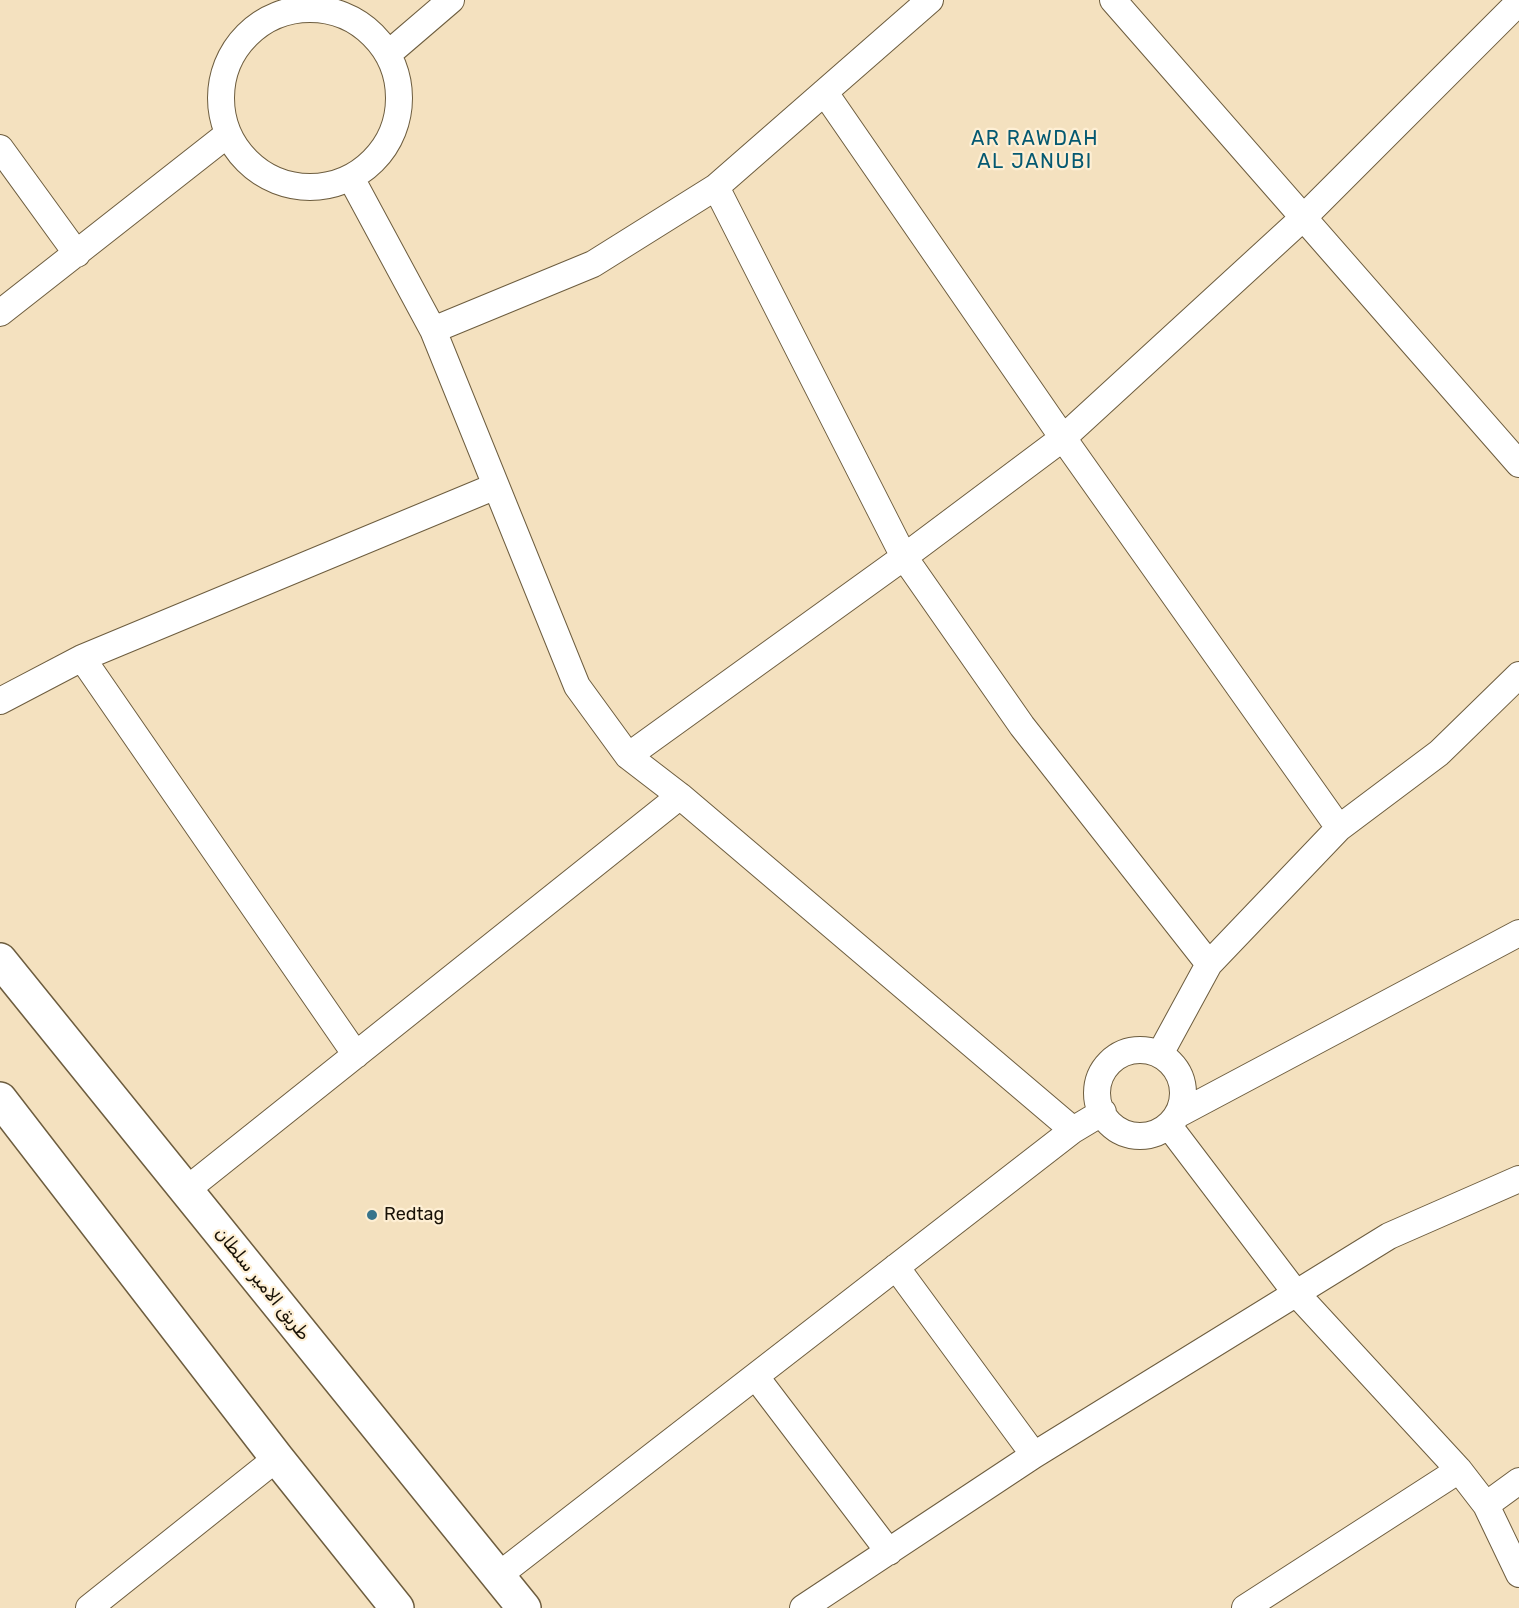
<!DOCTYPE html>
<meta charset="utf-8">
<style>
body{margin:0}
canvas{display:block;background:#f4e1bf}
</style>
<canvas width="1519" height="1608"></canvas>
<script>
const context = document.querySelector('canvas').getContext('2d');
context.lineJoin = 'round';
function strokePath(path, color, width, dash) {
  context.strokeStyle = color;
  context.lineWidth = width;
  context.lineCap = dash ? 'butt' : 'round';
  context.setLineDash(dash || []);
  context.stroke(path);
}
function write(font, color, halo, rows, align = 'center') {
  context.font = font + ' Rubik,"Noto Sans Arabic",sans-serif';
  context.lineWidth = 4.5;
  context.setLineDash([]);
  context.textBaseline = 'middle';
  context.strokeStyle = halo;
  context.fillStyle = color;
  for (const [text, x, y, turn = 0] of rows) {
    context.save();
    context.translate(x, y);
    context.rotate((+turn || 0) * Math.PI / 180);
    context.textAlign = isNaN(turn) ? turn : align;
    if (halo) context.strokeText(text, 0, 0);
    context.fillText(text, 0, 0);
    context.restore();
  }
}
const minor = new Path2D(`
 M1113,0l406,464
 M221 98a89 89 0 1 1 178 0a89 89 0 1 1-178 0Z
 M388,54l63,-54
 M825,93l238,345 276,390
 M0,148l77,106
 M351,178l82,152 144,356 51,70 52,40 393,334
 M716,187l188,370 118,169 187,238
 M0,313l228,-179
 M433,330l160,-66 123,-77 214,-187
 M82,658l274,397
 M0,701l82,-43 414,-172
 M628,756l276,-199 159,-119 241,-221 215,-215
 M1097 1093a43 43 0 1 1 86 0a43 43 0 1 1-86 0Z
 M1160,1054l49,-90 130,-136 100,-75 80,-78
 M1177,1115l342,-182
 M1169,1126l126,166 164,178 27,35 33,69
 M185,1191l495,-395
 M896,1267l138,188
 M756,1377l133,175
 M1486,1505l33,-24
 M499,1575l574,-445 30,-18
 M89,1608l188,-150
 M803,1608l231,-153 355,-219 130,-57
 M1245,1608l214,-138`);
const tertiary = new Path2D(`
 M0,960l524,648
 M0,1099l277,359 120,150`);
strokePath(minor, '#6d5d3f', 28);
strokePath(tertiary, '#6d5d3f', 36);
strokePath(minor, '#fff', 26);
strokePath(tertiary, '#fff', 33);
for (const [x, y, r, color] of [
 [372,1215,6,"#38748b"]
]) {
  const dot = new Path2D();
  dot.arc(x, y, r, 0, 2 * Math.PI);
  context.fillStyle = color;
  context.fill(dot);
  strokePath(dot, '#feefd4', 2);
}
write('18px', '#191207', '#feefd4', [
 ["Redtag",384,1215]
], 'left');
write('18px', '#191207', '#feefd4', [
 ["طريق الامير سلطان",262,1284,51]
]);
context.letterSpacing = '1.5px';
write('20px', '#055971', '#feefd4', [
 ["AR RAWDAH",1035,139],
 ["AL JANUBI",1035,162]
]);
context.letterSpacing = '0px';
</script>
